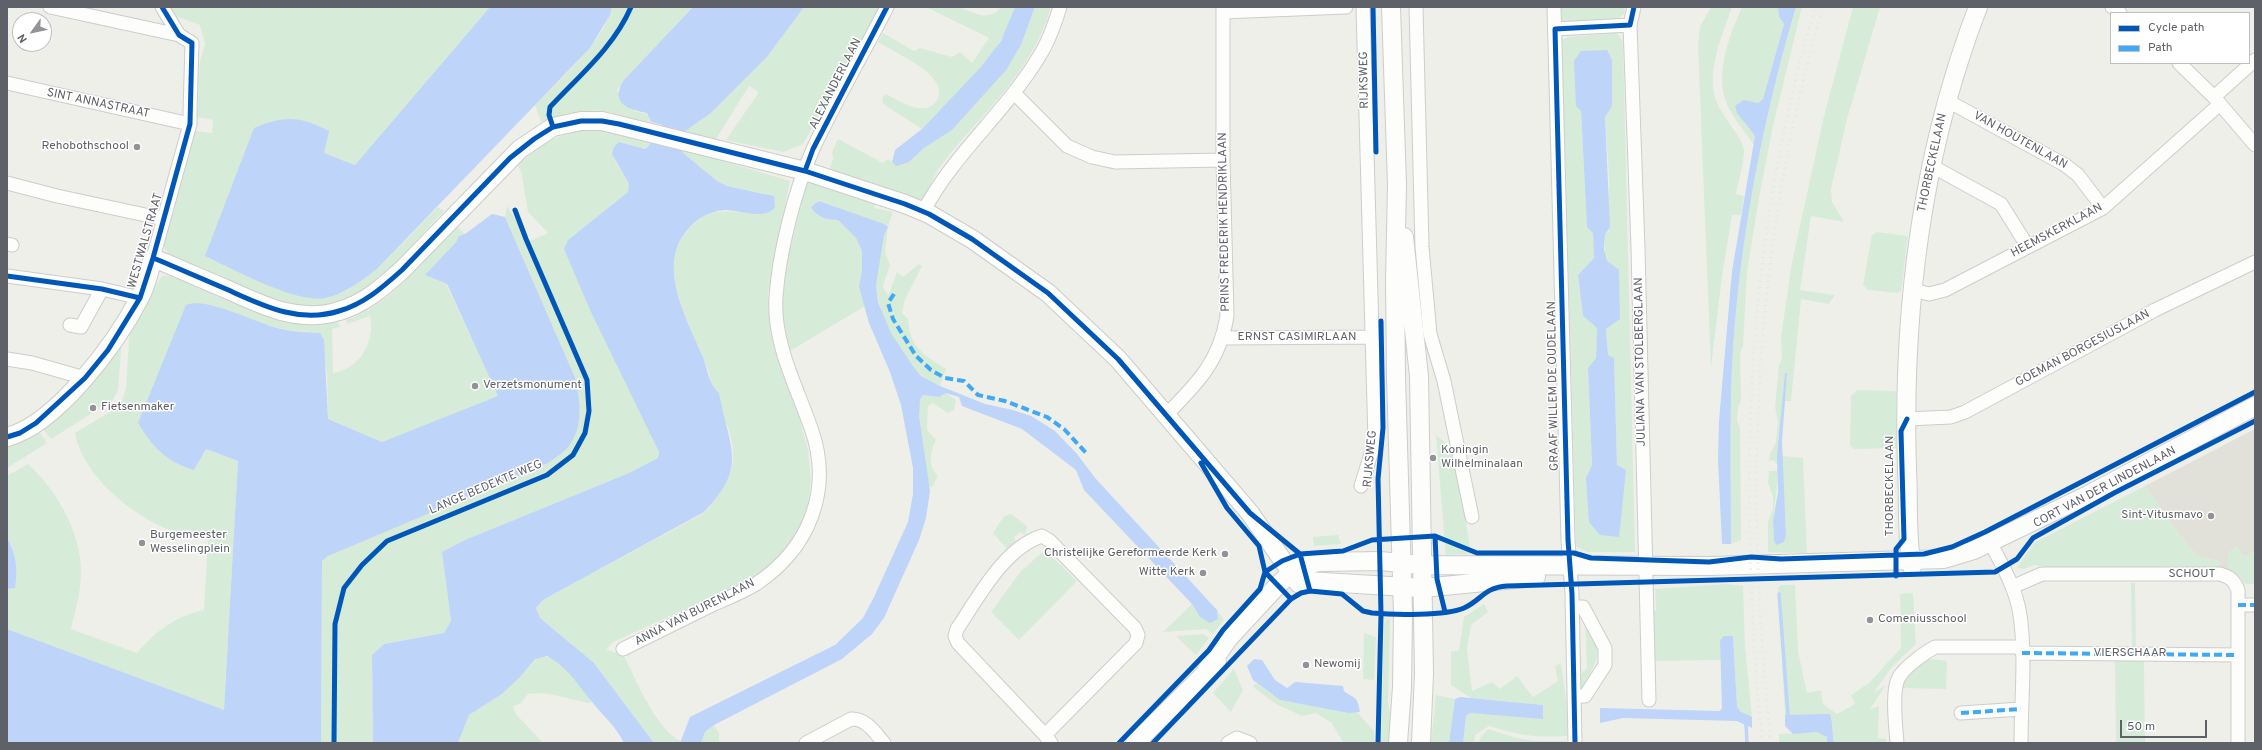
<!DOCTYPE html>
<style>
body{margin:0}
#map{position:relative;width:2262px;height:750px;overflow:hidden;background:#efefea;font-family:Overpass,sans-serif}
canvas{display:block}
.frame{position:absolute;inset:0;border:8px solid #5f6168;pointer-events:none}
.legend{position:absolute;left:2110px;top:12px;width:140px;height:52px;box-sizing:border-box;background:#fff;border:1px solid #bfc0c3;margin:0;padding:5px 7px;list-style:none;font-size:12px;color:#5f6168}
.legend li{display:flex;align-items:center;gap:8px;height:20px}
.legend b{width:20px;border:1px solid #bfc0c3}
.north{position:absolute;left:12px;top:12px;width:40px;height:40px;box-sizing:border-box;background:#fff;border:1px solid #bfc0c3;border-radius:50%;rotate:237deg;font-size:11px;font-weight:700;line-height:16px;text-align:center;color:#5f6168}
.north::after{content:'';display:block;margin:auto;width:14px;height:18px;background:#919396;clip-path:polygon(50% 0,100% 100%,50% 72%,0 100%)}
.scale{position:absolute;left:2120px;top:720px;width:87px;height:18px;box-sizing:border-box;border:2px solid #5f6168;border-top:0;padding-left:5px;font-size:12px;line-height:14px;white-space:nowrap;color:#5f6168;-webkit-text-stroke:3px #fff;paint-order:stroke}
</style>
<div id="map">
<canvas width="2262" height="750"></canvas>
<div class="frame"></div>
<ul class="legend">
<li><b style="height:5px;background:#0057b8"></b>Cycle path</li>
<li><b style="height:5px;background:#3fa9f5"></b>Path</li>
</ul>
<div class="north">N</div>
<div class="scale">50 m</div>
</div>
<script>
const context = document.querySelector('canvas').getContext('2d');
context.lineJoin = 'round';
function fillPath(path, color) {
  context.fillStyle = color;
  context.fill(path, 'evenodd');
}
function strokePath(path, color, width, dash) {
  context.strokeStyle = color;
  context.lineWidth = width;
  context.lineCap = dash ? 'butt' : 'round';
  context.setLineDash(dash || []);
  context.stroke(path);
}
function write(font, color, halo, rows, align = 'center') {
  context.font = font + ' Overpass,sans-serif';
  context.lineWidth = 3;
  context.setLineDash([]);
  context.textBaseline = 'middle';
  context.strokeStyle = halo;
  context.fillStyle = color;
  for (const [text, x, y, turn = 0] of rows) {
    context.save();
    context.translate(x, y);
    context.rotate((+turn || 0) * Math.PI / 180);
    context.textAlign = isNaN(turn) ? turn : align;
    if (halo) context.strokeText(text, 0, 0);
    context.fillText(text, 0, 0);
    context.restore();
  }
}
fillPath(new Path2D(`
 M2255,429v122l-11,6 -7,-10 -9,6v18l-7,-1 -2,-9 -20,-4 -11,-11 -43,-60z`), '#e1e0d9');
fillPath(new Path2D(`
 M171,7h319l-135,158 -31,-12 -12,-31 14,176 22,-8 29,-21 61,-62 6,4c-42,43 -85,106 -153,93 -27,-5 -54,-20 -79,-30 -12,-5 -43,-15 -48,-26 -1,-3 -1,-8 -1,-12l32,-105 17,2 1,-13 -16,-3 3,-56 5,-17 -5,-19 -25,-9z
 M612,7h81l-70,74 -6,10 18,20 12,3 4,8c-17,-1 -32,-9 -49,-11 -20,-2 -42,4 -61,11l-6,-17c25,-26 68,-62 77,-98z
 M804,7h76l-77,137 -20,8 -57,-12 33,-48 -10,-6 -33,53 -32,-7 27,-19 56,-56z
 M926,7c9,0 19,-1 28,0 19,2 32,18 47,0h14c-13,50 -59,86 -93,122l-39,-25 -1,-6 4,-4c13,7 42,26 52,4 2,-5 1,-13 -3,-17 -9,-15 -41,-29 -57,-39l5,-9 31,18 6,-3 32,9 8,-5 12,11 17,-25z
 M1035,7h16c-19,66 -68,105 -109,157 -8,11 -13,25 -21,37l-92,-30 4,-13 -1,-6 6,-13 45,24 5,-4 4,3h17l15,-14 28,-18 69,-85z
 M1560,7h65l-1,7 -9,7 -52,1 -3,-5z
 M1711,7h21c-10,29 -29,70 -13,100 7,14 21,27 25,42 1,10 -6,34 -8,45l8,2 -3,19h-9l-10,61 -11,92 -13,-322 2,-19z
 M1742,7h36l1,10 5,7 -21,75 -5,4 -6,-1 -8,21 11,13 -1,9c-10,-15 -26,-32 -30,-50 -7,-28 7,-64 18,-88z
 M1796,7h6l-29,119 -14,72 -12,74 -4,75 -3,7 1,46 -3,8 -1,12 3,8 1,112 -10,4c0,-65 -2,-131 2,-196 8,-115 30,-231 63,-341z
 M1853,7h27l-33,112 -16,70 1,13 12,20 -33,-6 -11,74 35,5 -6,9 -28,-5 -10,102h-7l3,-28h-2l-7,92 -5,-5 -4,1 1,-7 6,-12 2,-21 -3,-14 4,-42 3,-7 -1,-21 11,-75 32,-146z
 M1617,33l6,9 12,510h-48l-11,-6 -14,-506 6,-3zM1612,106l-7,11 4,59v55l-4,4v22l15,62 -14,10 2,26 6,3 3,107 -31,13 6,-13 -4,-97 8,-10 1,-30 -14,-12 -5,-41 16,-17 -1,-26 -6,-5 -6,-116z
 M607,128l43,13 -1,5 -4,3 -26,-7 -4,19 14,23 -1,8 -60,48 91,212 -1,6 -29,15 -164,67 -23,12 9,69 -7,12 -60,11 -12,11 1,88h-52l1,-182 6,-5 68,-30 180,-146 -71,-163 2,-11 23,35 18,-8 -20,-21 -7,-41 -4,-6 28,-22 21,-9 1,3v-5l13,-3z
 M682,149l108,32 -22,112 1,23 12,51 15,38 12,45 3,31 -4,32 -13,26 -15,18 -23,20 -143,65 -7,8 17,4c12,23 34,78 58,87l-1,2h-26l-60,-80 -54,-45 -4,-10 7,-8 161,-87c15,-17 29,-35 29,-59 0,-23 -14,-45 -21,-66 -2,-7 -2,-14 -5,-21 -15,-42 -55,-97 -18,-139 20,-21 38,-18 64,-14l13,-20 -39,-8 -10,-5 -35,-29z
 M807,181l67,23 1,4 18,4 -5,15 -3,26 5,12 -7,21 5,10 9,-24 6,5 16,-13 3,2 -17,33 -3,14 6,6c2,29 16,36 38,50l-6,17c-6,-4 -14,-6 -19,-11 -19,-16 -44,-64 -45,-89 -1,-16 5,-35 8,-51l3,-8 -67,-26 9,19h9l18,18 6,13v19l-3,17 6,19 -75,45 -7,-29v-44z
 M457,226l8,8 -6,2 -3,6 -31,33 21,9 53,112 -117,46 -54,-23 -1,-46 -7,-40 -34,-3 -34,-9 -114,102c17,29 27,33 56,47l12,-21 32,12 -14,250 -217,-82v-40l8,-1 -3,-42 -5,-9v-61l21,-12c30,27 55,72 53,113 -1,18 -6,35 -10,52l66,24c18,-21 38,-37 67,-43l4,-70c-17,-4 -36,-7 -52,-16 -33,-17 -75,-53 -81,-91l40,-24 7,-8 4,-13 4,-64 32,-48h10c45,21 116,55 166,46l2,5 -8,2 1,44c27,-4 42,-31 37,-57l-23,8 -1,-4c43,-13 80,-62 111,-94z
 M1877,232l31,4 -7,55 -3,2 -30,-3 -5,-5 9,-50z
 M122,339l-4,51 -5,10 -62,39 -9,-11 44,-36z
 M1857,390l39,1v57l-42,1 -4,-3 1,-50z
 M946,393l10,7 -2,10 -6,3 -15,-10 -5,3 -1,24 9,10c-6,13 -9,25 2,36l-5,10 -3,2c-4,-20 -19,-77 -7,-93l16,2z
 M38,430l9,13 -40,25v-25z
 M1436,435l12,10 8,13 15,96 -25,1z
 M1782,456l21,2 4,95 -39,-1v-31l5,-12v-13l-5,-13 1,-12h9c0,17 -9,63 -2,74l10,-10z
 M2145,486l43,60 11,11 20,4 2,9 -43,-4 -53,3h-64l-27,-4 -10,4 -7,-1 17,-25z
 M1011,514l16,12 -1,7 -2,2 -3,-3 -7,5 2,5 -9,7 -14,-16 11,-17z
 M1338,535l3,9 -27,2 -1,-9z
 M2237,547l7,10 11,-6v33h-10l-7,-9 -10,-4v-18z
 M1045,550l32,31 -58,59 -28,-28 30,-41z
 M2131,583h4l1,65h-4z
 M1726,584l17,2 2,60 7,71 -12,-6 -3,-5 -4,-70 -13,4 1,20 -68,1 -3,-47 6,-4 -1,-21z
 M1781,585h14l3,66 9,42 14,-3 2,14 14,10 18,-10 -4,-9 18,-12 32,-35 -1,-54 13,-1 3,51 -24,23 -18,25 12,-7 -16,24 9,-3 -1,32 8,1v4h-52l-4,-28h-45l-7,-127z
 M1192,604l8,13 18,2 -1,-9 7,10 -11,14 -7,-5 -43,3z
 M1484,604l4,8 -17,13 -4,24 5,42 20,-9 8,7 17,-13 16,21 25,-16 -3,-15 6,-3 7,52 -1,21c-30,2 -49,-1 -78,-10l-14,9 -1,8h-11l3,-27 4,-3 22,1 51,-9 -72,-7 -20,-13v-33l8,-2 5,-33z
 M1387,619l3,1 -2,83 4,22 -1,18h-10l3,-119z
 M1585,619c17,35 16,37 -4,70l-1,-14 7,-7z
 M1364,633l12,4 -2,43 -11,-1z
 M1203,634l6,4 -13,17 -20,-19z
 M1930,651v8l17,2 -1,28 -46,-1 -1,-8z
 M540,656c24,-1 40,30 52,47 -22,-2 -42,-13 -64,-9l-7,9 -8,3 2,7 28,30h-85l11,-28 33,-21 18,-17 15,-18z
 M2133,658l11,3 1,82h-29l-1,-83z
 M1234,669l9,21 -12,22 -18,-19z
 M1256,683l24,17 78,13 16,18 1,12h-32l-11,-20 -16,-10 -14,3 -26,-12 -23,-17z
 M1436,695l19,4 -6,44h-18z
 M714,725l5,8v10h-18l4,-11z
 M1488,729l29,9 18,3h31v2h-87l1,-5z
 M1817,732l10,5v6h-48v-9z`), '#d7ebd9');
fillPath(new Path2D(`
 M490,7h122l-2,8 -20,33 -213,221c-16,12 -31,24 -51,29 -31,6 -92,-29 -121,-42l49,-128c31,-13 46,-12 75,3l-5,22 31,12z
 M693,7h111l-37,50 -56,56 -27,19 -10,-4 -4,17 12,4v3l35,29 10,5 47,10 1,11c-10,14 -36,3 -49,3 -10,0 -24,6 -31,12 -43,37 -10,92 7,133 6,13 6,29 17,38 10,55 30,73 -15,119l-161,88 -7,8 4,10 54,45 60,80h-30c-8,-17 -21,-27 -32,-41 -15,-18 -24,-35 -45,-46l-12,3 -15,18 -18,17 -33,21 -11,28h-85l-1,-88 12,-11 60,-11 7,-12 -9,-69 23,-12 164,-67 29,-15 1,-6 -68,-140 -27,-63 4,-9 60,-48 1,-8 -17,-30 2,-7 5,-5 26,7 4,-3 1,-5 9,1 4,-17 -12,-3 -4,-9c-19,-4 -37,-9 -24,-32z
 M1015,7h20l-14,38 -15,25 -54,60 -28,18 -15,14 -13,4 -4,-4 3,-12 27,-21 59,-62 20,-26z
 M1778,7h18c-33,111 -55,226 -63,341 -4,65 -2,131 -2,196h-9l-4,-84 1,-39 13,-150 23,-135 -18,-23 -2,-7 9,-6 14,3 5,-4 21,-75 -5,-7z
 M1607,50l5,10v46l-7,11 5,110 -5,8 -1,14 3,12 12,9 1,49 -14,10 2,26 6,3 3,107 9,5 -7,67 -19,-2 -11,-13 -3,-44 6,-13 -4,-97 8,-10 1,-30 -14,-12 -5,-41 16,-17 -1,-25 -6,-6 -6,-116 -5,-5 -2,-45 7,-10z
 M819,201l65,23 4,3 -4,8 -8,50 2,17 13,31 21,32 9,11 19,10 45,18 28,6 18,6 24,15 22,23 19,25 121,131 1,9 -8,4 -10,-6 -8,-13 -108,-114 -8,-20 -54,-41 -60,-23 -3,-9 -13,-4 -7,4 -16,-2 -3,5 -1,16 11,75 -4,27 -7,22 -35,78 -12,16 -30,25 -128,66 -9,7 -4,11h-21l10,-26 145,-72 28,-27 11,-21 34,-75 5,-28v-26l-12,-63 -11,-33 -21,-49 -10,-36 3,-17v-19l-6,-13 -18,-18c-12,0 -21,-3 -27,-13z
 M492,214l13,3 71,163c4,23 8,47 -8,67 -5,6 -13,11 -20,16l-220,93 -6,5 -1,182h-314v-114l217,81 14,-249 -32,-12 -12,21c-27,-8 -42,-23 -56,-47l48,-118c22,-9 74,21 100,25 11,2 23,2 34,3l4,7 4,79 54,23 116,-46 -51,-112 -22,-9 31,-33 3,-6 6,-2z
 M1785,373h2l-5,69 4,93 -2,7 -8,3 -2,-4 -1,-20 5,-29 -1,-36z
 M7,537c9,17 11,32 8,51l-8,1z
 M1724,636h9l4,70 3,5 12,6v11l-15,-7 -114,-3 -23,5v-15l120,3 2,-3 -2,-68z
 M1254,659l8,1 13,20 12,8 8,-6 48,4 1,5c11,9 13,3 16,21l-11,1 -69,-13 -27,-20 -6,-14z
 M1460,697l83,8v14l-73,-6 -4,3 -3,27h-14l6,-44z
 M1830,714c3,10 2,19 4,29h-7v-6l-10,-5 -24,2 -8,-8v-11z`), '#bed4f9');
strokePath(new Path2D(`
 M1779,594l9,121
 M1746,725l1,18`), '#bed4f9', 3.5);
const street = new Path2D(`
 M50,7l129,28
 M1416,7l6,240 8,87 14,47 28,136
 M1554,7l14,533 4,54 3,149
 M1634,7l-4,18 8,223 11,452
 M2112,7l8,6
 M1223,12l123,-5
 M1555,29l75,-4
 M2179,63l35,34 41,48
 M7,83l183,41
 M1014,93l53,53 25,11 23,5 108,-2
 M2214,97l41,-37
 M1946,100l119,65 13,10 25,33
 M1930,165l71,39 27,43
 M7,183l50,13 107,23
 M923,212c31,-59 84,-101 117,-157 9,-14 15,-32 20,-48
 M7,244l5,1
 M153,258l37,-134v-11l2,-70 -13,-8 -17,-28
 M7,276l95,13 38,9
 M1913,290l16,4 16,-4 158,-82 117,-104
 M70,325l11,2 21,-38
 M1223,338l149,-1
 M7,359l25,4 53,15
 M1165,416c32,-32 55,-55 62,-100l-4,-156v-153
 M1907,419l44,-2 14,-5 190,-102 100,-48
 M1361,486l14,-45 -12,-434
 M1990,542c12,23 26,46 30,73 6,41 1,86 1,128
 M2012,587l30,-13h178c10,3 14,6 18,16v153
 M2238,605h17
 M1572,607h11l22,41v17l-20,31h-10
 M623,649c30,-15 61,-30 91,-45 14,-6 29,-12 42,-20 54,-36 77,-95 55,-156 -15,-43 -38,-85 -35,-131 3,-45 19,-107 37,-148 22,-48 50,-95 74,-142
 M2022,653l216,2
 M1961,713l60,-4
 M1045,735l-87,-92 -3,-7 2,-7c21,-31 47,-81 85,-93l8,5 85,87 3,7 -2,8 -91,92 6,8
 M806,743l45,-24c15,-1 24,14 33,24
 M1228,743l9,-5 13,5
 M1897,743c-1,-15 -6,-53 2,-66 6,-10 25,-24 36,-30h87`);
const secondary = new Path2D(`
 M1391,7l6,178 -2,95 1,97 7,237 -1,73 -4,56
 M1404,237l15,139 5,298 -3,69
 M7,437c50,-13 109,-94 132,-138 7,-12 10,-27 14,-41 25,10 49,21 73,31 36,16 72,35 113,22 25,-7 44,-24 63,-41l118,-121 33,-22 28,-6h21l203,50 100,33 24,10 43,25 76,54 70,66 132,154 49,71
 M1912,567c-6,-31 -3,-65 -5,-97 -5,-157 14,-315 71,-463
 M1307,581l116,7 113,-11
 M1207,669l21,-30 50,-54 18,-17 22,-6 62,-1 42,4 288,1 234,-7 30,-9 114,-55 167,-89
 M1135,743l82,-81`);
strokePath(street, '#cccdcc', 15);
strokePath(secondary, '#cccccb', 20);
strokePath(street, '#fdfdfc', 13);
strokePath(secondary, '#fdfdfc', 18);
strokePath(new Path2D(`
 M1763,743c-8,-63 -11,-126 -13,-190 -5,-189 12,-364 65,-546
 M1771,743c-27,-249 -19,-494 52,-736`), '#e5e5e5', 3, [1, 5]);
strokePath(new Path2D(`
 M894,294l-6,9 5,16 23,37 15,14 14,8 19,3 14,14 27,6 42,16 17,12 24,26
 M2238,605h17
 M2022,653l216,2
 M1961,713l60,-4`), '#3fa9f5', 4, [8, 4]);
strokePath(new Path2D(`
 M1373,7l3,145
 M553,127l-4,-12 1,-8c29,-31 64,-60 81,-100
 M805,171l8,-22 74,-142
 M153,258c25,10 49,21 73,31 36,16 72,35 113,22 25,-7 44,-24 63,-41l108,-112 24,-19 19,-12 28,-6h21l17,3 186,47 100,33 24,10 43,25 76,54 70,66 132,154 50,41 10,37
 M7,276l95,13 38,9
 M7,437l13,-4 16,-10 49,-45 23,-28 32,-52 13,-40 37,-134 2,-81 -13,-8 -17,-28
 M1201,463l26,45 32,38 6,26 26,27 10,-6 9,-2 32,3 21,17 9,2c21,2 74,3 92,-5 19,-9 19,-20 43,-22l488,-14 22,-13 16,-21 81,-45 141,-72
 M1435,536l2,43 8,33
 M1896,576v-27l8,-10 -3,-108 6,-12
 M334,743l1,-119 9,-36 18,-23 25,-24 160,-66 26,-20 12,-22 4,-22 -2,-31 -61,-141 -11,-29
 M1119,743l90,-93 14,-20 37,-41 5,-17 17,-11 18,-7 43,-3 29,-11 63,-4 42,17h97l17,5 118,4 42,-5 30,2 143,-5 28,-7 33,-15 270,-140
 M1153,743l138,-144
 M1378,743l3,-129 -3,-135 5,-51 -2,-107
 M1575,743l-3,-149 -4,-54 -13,-511 75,-4 4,-18`), '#0057b8', 5);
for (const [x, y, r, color] of [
 [137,147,4,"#919396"],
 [475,386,4,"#919396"],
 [93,408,4,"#919396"],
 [1433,458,4,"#919396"],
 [2211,516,4,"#919396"],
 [142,543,4,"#919396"],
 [1225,554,4,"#919396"],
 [1203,573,4,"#919396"],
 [1870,620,4,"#919396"],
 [1306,665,4,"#919396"]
]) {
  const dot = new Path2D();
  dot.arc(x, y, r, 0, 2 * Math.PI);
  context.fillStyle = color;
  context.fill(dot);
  strokePath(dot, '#fff', 1.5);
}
write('12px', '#5f6168', '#fff', [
 ["RIJKSWEG",1365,80,-91],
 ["ALEXANDERLAAN",836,84,-63],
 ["SINT ANNASTRAAT",98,104,12],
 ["VAN HOUTENLAAN",2020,141,29],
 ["THORBECKELAAN",1933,163,-78],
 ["PRINS FREDERIK HENDRIKLAAN",1225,222,-91],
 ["HEEMSKERKLAAN",2057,231,-28],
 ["WESTWALSTRAAT",146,241,-74],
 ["ERNST CASIMIRLAAN",1297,338],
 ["GOEMAN BORGESIUSLAAN",2083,349,-28],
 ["JULIANA VAN STOLBERGLAAN",1641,362,-91],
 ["GRAAF WILLEM DE OUDELAAN",1554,386,-91],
 ["RIJKSWEG",1371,459,-85],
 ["THORBECKELAAN",1891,486,-90],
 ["LANGE BEDEKTE WEG",486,488,-23],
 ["CORT VAN DER LINDENLAAN",2105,488,-28],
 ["SCHOUT",2192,575],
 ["ANNA VAN BURENLAAN",695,613,-27],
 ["VIERSCHAAR",2130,654]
]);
write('12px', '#5f6168', '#fff', [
 ["Rehobothschool",129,147,"right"],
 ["Verzetsmonument",483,386],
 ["Fietsenmaker",101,408],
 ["Koningin",1441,451],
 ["Wilhelminalaan",1441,465],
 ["Sint-Vitusmavo",2203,516,"right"],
 ["Burgemeester",150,536],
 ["Wesselingplein",150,550],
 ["Christelijke Gereformeerde Kerk",1217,554,"right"],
 ["Witte Kerk",1195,573,"right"],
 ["Comeniusschool",1878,620],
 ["Newomij",1314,665]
], 'left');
</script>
